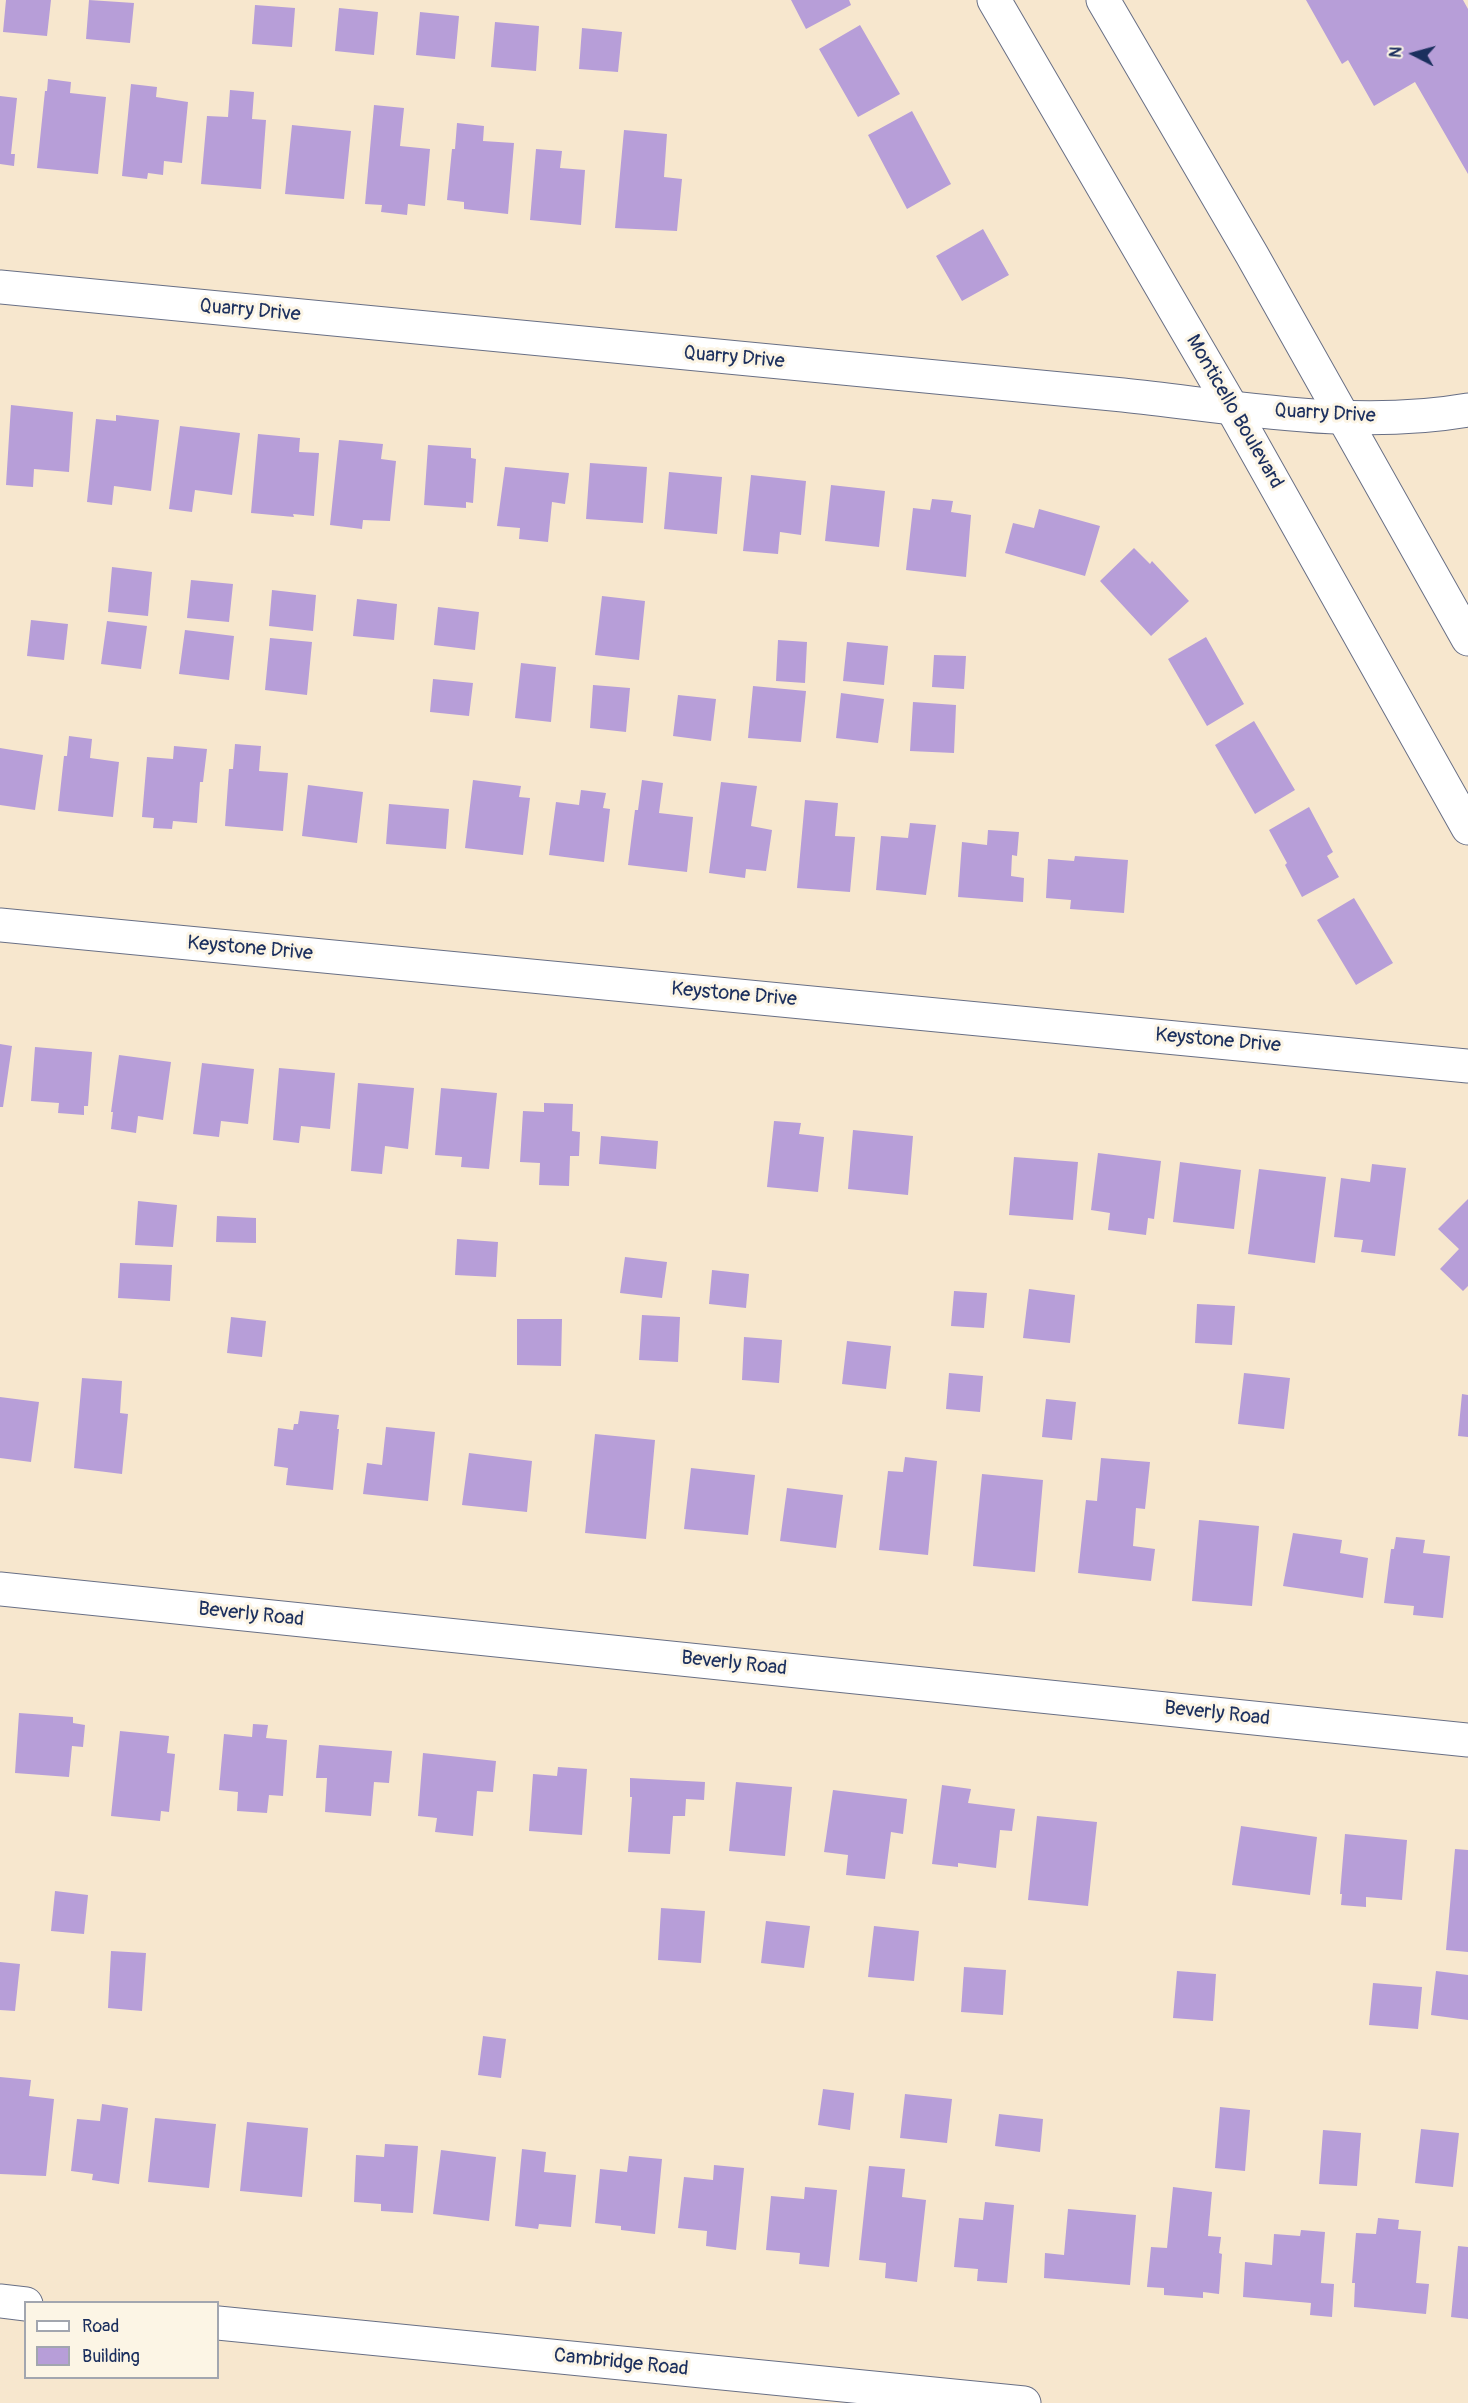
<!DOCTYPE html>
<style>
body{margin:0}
#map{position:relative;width:1468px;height:2403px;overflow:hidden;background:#f7e7ce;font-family:Pangolin,sans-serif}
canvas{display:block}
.legend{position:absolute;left:24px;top:2301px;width:195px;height:78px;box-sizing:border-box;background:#fcf5e5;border:2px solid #a2a6af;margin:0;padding:8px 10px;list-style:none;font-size:18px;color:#1b2f5e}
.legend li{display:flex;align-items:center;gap:12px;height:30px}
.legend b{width:30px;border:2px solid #a2a6af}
.north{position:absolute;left:1384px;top:24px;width:60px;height:60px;-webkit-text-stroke:4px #fcf5e5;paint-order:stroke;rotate:276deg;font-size:16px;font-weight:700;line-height:24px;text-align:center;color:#1b2f5e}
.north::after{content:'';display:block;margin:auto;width:21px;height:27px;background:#1b2f5e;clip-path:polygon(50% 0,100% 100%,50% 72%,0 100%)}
</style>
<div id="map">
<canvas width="1468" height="2403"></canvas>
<ul class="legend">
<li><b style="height:8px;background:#fff"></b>Road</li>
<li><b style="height:16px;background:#b79ed8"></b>Building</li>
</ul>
<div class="north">N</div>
</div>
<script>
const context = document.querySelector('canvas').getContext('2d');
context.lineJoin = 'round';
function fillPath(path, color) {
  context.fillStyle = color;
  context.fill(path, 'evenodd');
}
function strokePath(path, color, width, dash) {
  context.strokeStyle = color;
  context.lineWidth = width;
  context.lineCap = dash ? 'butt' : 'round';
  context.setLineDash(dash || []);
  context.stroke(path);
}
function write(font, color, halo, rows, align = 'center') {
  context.font = font + ' Pangolin,sans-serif';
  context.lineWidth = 6;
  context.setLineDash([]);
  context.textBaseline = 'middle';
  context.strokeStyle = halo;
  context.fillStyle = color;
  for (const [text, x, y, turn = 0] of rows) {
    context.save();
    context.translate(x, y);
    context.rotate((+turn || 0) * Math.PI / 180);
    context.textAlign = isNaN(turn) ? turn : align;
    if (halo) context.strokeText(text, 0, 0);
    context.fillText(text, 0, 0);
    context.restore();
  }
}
fillPath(new Path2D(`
 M6,0h45l-4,36 -44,-4z
 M89,0l45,3 -4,40 -44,-4z
 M791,0h58l2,5 -45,24z
 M1306,0h157l5,9v165l-53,-92 -41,24 -26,-46 -6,4z
 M255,5l40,3 -3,39 -40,-3z
 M339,8l39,4 -4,43 -39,-4z
 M420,12l39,4 -4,43 -39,-4z
 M495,22l44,4 -3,45 -45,-4z
 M860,25l40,69 -42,23 -39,-68z
 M582,28l40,4 -4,40 -39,-3z
 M48,79l23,3 -1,11 36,4 -8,77 -61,-6 8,-77h2z
 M131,84l26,3 -1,10 32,5 -6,61 -18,-2 -1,14 -15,-2 -1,6 -25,-3z
 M230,90l24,2 -2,27 14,1 -5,69 -60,-5 6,-68 21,1z
 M0,96l17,2 -6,56h4l-1,12 -14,-2z
 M374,105l30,3 -4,38 30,3 -5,57 -17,-2 -1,11 -26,-3 1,-7 -17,-1z
 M912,111l39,73 -44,25 -39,-74z
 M457,123l27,3 -1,15 31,2 -6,71 -44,-5v-7l-17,-2 5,-51h3z
 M292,125l59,6 -7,68 -59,-5z
 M624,130l43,4 -3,43 18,2 -5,52 -62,-3z
 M536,149l26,2 -2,17 25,2 -4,55 -51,-5z
 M983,229l26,46 -47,26 -26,-45z
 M11,405l62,7 -4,60 -35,-3 -1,18 -27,-2z
 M116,415l43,5 -8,71 -37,-5 -2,19 -25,-3 9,-83 20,2z
 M180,426l60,7 -8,62 -37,-5 -3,22 -23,-3z
 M258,434l42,4 -1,14 20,1 -5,63 -21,-2 1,3 -43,-4z
 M339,440l44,4 -2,15 15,2 -6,60 -27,-1 -1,9 -32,-4z
 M428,445l43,3v10l5,1 -3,44 -7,-1v6l-42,-3z
 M590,463l57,4 -4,56 -57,-4z
 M505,467l64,6 -4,31 -13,-2 -4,40 -29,-3 1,-11 -23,-2z
 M669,472l53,5 -5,57 -53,-5z
 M751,475l55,6 -5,54 -21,-3 -2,22 -35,-3z
 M831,485l54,6 -6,56 -54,-6z
 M932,499l21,2 -2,11 20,3 -5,62 -60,-7 7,-62 17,2z
 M1039,509l61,17 -15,50 -80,-23 8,-30 21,5z
 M1134,548l16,16 2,-3 37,40 -38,35 -51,-55z
 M112,567l40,5 -4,44 -40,-4z
 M191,580l42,4 -4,38 -42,-4z
 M272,590l44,5 -3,36 -44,-5z
 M602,596l43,5 -6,59 -44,-5z
 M357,599l40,5 -3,36 -41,-4z
 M438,607l41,5 -4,38 -41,-5z
 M31,620l37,4 -4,36 -37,-4z
 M107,621l40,5 -6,43 -40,-5z
 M185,630l49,6 -5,44 -50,-6z
 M1206,637l38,67 -37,22 -39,-67z
 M270,638l42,4 -5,53 -42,-5z
 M778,640l29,2 -2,41 -29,-2z
 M847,642l41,4 -4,39 -41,-4z
 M934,655l32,1 -2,33 -32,-2z
 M521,663l35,4 -5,55 -36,-4z
 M433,679l40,4 -4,33 -39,-4z
 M593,685l37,3 -4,44 -36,-4z
 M753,686l53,5 -5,51 -53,-4z
 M841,693l43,6 -6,44 -42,-5z
 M678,695l38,4 -5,42 -38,-5z
 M913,702l43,3 -2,48 -44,-2z
 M1254,721l41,69 -40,24 -40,-69z
 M69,736l23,3 -2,19 29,4 -6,55 -55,-6 6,-55h3z
 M235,744l26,2 -2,25 29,2 -5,58 -58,-5 4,-57h4z
 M174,746l33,3 -4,33h-3l-3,41 -24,-2 -1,8 -19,-1 1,-10 -12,-1 5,-60 26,2z
 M0,748l43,7 -8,55 -35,-5z
 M473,780l48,6 -2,11 11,1 -7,57 -58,-7z
 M642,780l21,3 -4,30 34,4 -6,55 -59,-7 7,-55h3z
 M721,782l36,4 -6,40 21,4 -6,41 -20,-2 -1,9 -36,-5z
 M308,785l55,7 -6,51 -55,-7z
 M581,790l25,3 -3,15 7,1 -6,53 -55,-7 7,-53 23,3z
 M805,800l33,3 -3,33 20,1 -5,55 -53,-4z
 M389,804l60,5 -3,40 -60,-5z
 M1309,807l24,45 -6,4 12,21 -37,20 -17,-32 2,-2 -18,-33z
 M910,823l26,2 -10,70 -50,-5 5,-54 27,2z
 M988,830l31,2 -2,24 -5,-1 -1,21 13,2 -1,24 -65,-5 4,-55 25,3z
 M1075,856l53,4 -4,53 -54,-4 1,-9 -25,-2 2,-39 26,2z
 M1354,898l39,65 -37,22 -39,-65z
 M0,1044l12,2 -9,61h-3z
 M35,1047l57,5 -4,54h-4v9l-26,-2 1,-10 -28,-2z
 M119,1055l52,7 -8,58 -25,-4 -2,17 -25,-4 2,-17h-2z
 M202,1063l52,6 -6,55 -27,-3 -2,16 -26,-3z
 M279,1068l56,5 -5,56 -29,-3 -2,17 -26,-3z
 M358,1083l56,5 -6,61 -23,-3 -3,28 -31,-3z
 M441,1088l56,5 -8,76 -28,-2 1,-10 -27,-2z
 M544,1103l29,1 -1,27 8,1 -1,24h-9l-1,30 -30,-1 1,-22 -20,-1 3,-51 21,1z
 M774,1121l27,2 -2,11 25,3 -6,55 -51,-5z
 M853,1130l60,6 -5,59 -60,-6z
 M601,1136l57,5 -2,28 -57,-5z
 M1098,1153l63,8 -7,58 -6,-1 -2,17 -38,-5 2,-17 -19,-3z
 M1014,1157l64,5 -5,58 -64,-5z
 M1180,1162l61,8 -7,59 -61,-7z
 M1372,1164l34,4 -11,88 -34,-4 2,-12 -29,-3 7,-59 29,4z
 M1259,1169l67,8 -11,86 -67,-9z
 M1468,1199v87l-5,5 -23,-22 19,-20 -21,-20z
 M138,1201l39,4 -4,42 -38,-2z
 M217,1216l39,2v25l-40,-1z
 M457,1239l41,3 -2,35 -41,-2z
 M625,1257l42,5 -5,36 -42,-5z
 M120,1263l52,2 -2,36 -52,-3z
 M712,1270l37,4 -3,34 -37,-4z
 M1029,1289l46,6 -5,48 -47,-5z
 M954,1291l33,2 -3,35 -33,-2z
 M1197,1304l38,2 -3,39 -37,-2z
 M642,1315l38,2 -2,45 -39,-2z
 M231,1317l35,4 -4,36 -35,-4z
 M517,1319h45l-1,47 -44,-1z
 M744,1337l38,3 -3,43 -37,-3z
 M847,1341l44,5 -5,43 -44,-5z
 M949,1373l34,3 -3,36 -34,-3z
 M1244,1373l46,5 -6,51 -46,-5z
 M82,1378l40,3 -2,32 8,1 -6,60 -48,-6z
 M1462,1394l6,1v42l-10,-1z
 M0,1397l39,5 -8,60 -31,-4z
 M1046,1399l30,3 -4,38 -30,-3z
 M300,1411l39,4 -2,14h2l-6,61 -47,-5 2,-17 -14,-2 4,-38 15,2 1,-6h4z
 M386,1427l49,5 -7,69 -65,-7 4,-31 15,2z
 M595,1434l60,6 -9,99 -61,-6z
 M469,1453l63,8 -5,51 -65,-7z
 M905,1457l32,4 -9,94 -49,-5 9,-79 15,1z
 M1101,1458l49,4 -5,47 -9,-1 -3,38 22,3 -4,32 -73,-8 8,-73 11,1z
 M691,1468l64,7 -7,60 -64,-6z
 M982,1474l61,6 -8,92 -62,-6z
 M787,1488l56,7 -7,53 -56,-7z
 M1199,1520l60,6 -7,80 -60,-5z
 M1293,1533l49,7 -2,13 28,5 -5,40 -80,-12z
 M1396,1537l29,3 -2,13 27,3 -7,62 -30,-3 1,-9 -30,-3 7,-54h3z
 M19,1713l54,4v6l12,2 -2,22 -11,-1 -3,31 -54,-4z
 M253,1724l15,1 -2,13 21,2 -4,56 -14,-1 -2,18 -30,-2 1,-19 -19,-2 5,-56 28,3z
 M120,1731l49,5 -2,17 8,1 -6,58 -8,-1 -1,10 -49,-5z
 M319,1745l73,6 -3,32 -15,-1 -3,34 -46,-4 2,-34h-11z
 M423,1753l73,8 -3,31 -16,-1 -4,45 -38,-4 2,-14 -19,-2z
 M558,1767l29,2 -5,66 -53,-4 4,-57 24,2z
 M630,1778l75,4 -1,18 -18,-1 -1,17h-12l-3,38 -42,-2 4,-55h-2z
 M736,1782l56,5 -7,69 -56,-5z
 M942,1785l29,4 -3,14 47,6 -3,22 -12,-1 -4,38 -38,-5v4l-26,-3z
 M833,1790l74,9 -4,35 -12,-2 -6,47 -39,-4 2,-20 -24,-3z
 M1037,1816l60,6 -9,84 -60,-6z
 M1241,1826l76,11 -7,58 -78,-10z
 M1345,1834l62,6 -5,60 -36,-3v10l-25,-2 1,-11h-2z
 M1455,1849l13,1v102l-22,-2z
 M55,1891l33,4 -4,39 -33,-3z
 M661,1908l44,3 -4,52 -43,-3z
 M766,1921l44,5 -6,42 -43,-5z
 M874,1926l45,5 -5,50 -46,-4z
 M111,1951l35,2 -4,58 -34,-3z
 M0,1962l20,2 -5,47 -15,-1z
 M964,1967l42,3 -3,45 -42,-3z
 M1177,1971l39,3 -3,47 -40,-3z
 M1436,1971l32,4v45l-37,-5z
 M1373,1983l49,4 -4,42 -49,-4z
 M483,2036l23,3 -5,39 -23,-3z
 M0,2077l31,3 -2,16 25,3 -8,77 -46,-2z
 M823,2089l31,4 -4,37 -32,-5z
 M905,2094l47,5 -5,44 -47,-5z
 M102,2104l26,4 -9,76 -27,-4 1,-6 -22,-3 6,-52 23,2z
 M1220,2107l30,3 -5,61 -30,-3z
 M999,2114l44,5 -3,33 -45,-6z
 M155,2118l61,6 -7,64 -61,-6z
 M247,2122l61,6 -6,69 -62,-6z
 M1421,2129l38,4 -6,54 -38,-4z
 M1323,2130l38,3 -4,53 -38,-2z
 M385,2144l33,2 -5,67 -32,-2v-7l-27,-2 2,-47 28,2z
 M522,2149l24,3 -2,20 32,3 -5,52 -32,-3 -1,5 -23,-3z
 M441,2150l55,7 -7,64 -56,-7z
 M629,2156l33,3 -7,75 -34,-4v-4l-26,-3 5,-54 27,3z
 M714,2165l30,3 -8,82 -30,-4 1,-15 -29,-3 6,-51 29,3z
 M869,2166l36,3 -3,28 24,3 -9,82 -32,-4 1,-15 -27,-3z
 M805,2187l32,3 -8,77 -30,-3 1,-11 -34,-3 5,-54 33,3z
 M1173,2187l39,5 -4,44 13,1 -2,16 3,1 -3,40 -16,-2v6l-39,-3v-7l-17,-1 4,-40 16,1z
 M985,2202l29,3 -7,78 -30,-2 1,-12 -24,-2 5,-49 24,2z
 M1068,2209l68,6 -6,70 -86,-7 1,-25 19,2z
 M1378,2218l21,2 -1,9 23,2 -5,52 13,1 -3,30 -72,-7 1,-24h-3l4,-50 20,1z
 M1301,2230l24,2 -4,51 13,1 -2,33 -22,-2 1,-12 -68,-6 2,-35 27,3 2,-31 26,2z
 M1458,2246l10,1v72l-17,-2z`), '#b79ed8');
const minor = new Path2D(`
 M0,287l1123,108c114,12 231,35 345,15
 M0,925l1468,141
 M0,1589l1468,151
 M0,2301l26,3
 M218,2323l806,80`);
const secondary = new Path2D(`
 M994,0l238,408 236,420
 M1103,0l149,255 216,384`);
strokePath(minor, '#686f85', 35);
strokePath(secondary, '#686f85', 35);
strokePath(minor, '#fff', 33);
strokePath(secondary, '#fff', 33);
write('20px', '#1b2f5e', '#fcf5e5', [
 ["Quarry Drive",250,311,5],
 ["Quarry Drive",734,358,5],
 ["Monticello Boulevard",1234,412,60],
 ["Quarry Drive",1325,414,3],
 ["Keystone Drive",250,949,5],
 ["Keystone Drive",734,995,5],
 ["Keystone Drive",1218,1041,5],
 ["Beverly Road",251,1615,6],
 ["Beverly Road",734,1664,6],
 ["Beverly Road",1217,1714,6],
 ["Cambridge Road",621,2363,6]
]);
</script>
